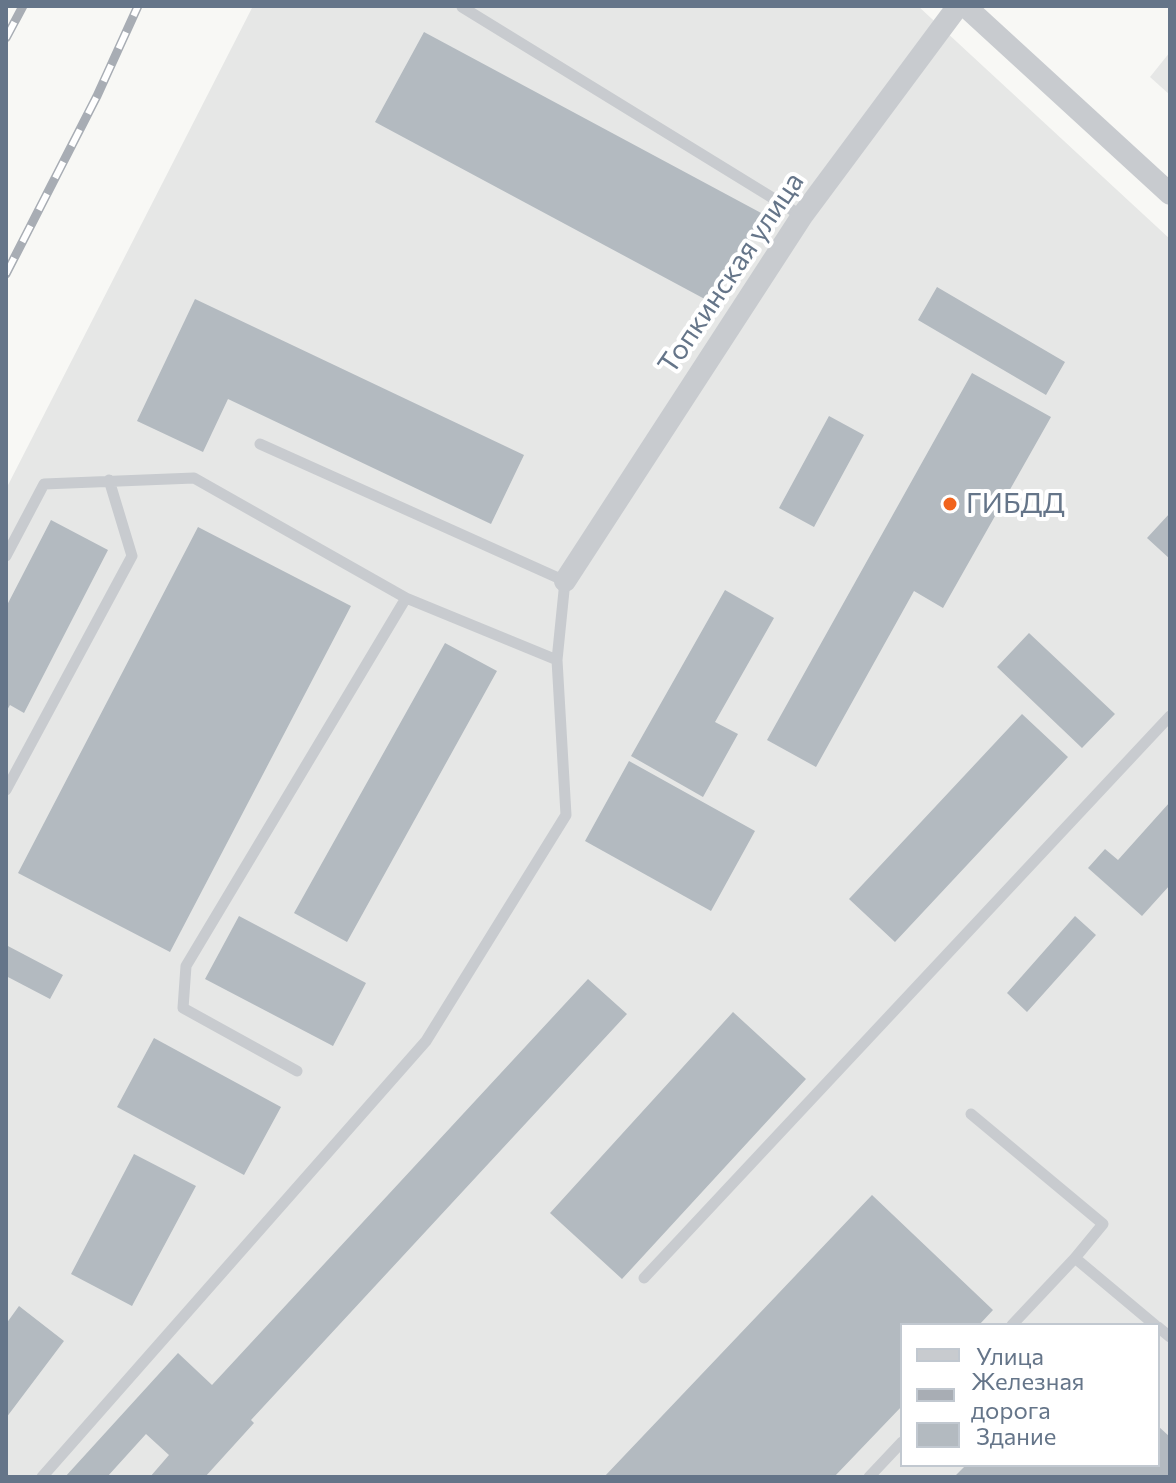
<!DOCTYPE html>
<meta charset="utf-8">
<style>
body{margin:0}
#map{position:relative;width:1176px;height:1483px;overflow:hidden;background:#f8f8f5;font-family:Commissioner,sans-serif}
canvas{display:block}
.frame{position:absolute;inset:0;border:8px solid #657589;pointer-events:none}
.legend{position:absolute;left:900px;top:1323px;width:260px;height:144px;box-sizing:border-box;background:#fff;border:2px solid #c1c8d0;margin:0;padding:10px 14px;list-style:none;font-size:24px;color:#657589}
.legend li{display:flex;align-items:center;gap:16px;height:40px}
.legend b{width:40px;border:2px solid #c1c8d0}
</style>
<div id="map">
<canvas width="1176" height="1483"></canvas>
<div class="frame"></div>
<ul class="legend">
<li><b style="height:10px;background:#c8cbcf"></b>Улица</li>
<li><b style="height:10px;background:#a8adb4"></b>Железная дорога</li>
<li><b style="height:22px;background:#b3bac0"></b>Здание</li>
</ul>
</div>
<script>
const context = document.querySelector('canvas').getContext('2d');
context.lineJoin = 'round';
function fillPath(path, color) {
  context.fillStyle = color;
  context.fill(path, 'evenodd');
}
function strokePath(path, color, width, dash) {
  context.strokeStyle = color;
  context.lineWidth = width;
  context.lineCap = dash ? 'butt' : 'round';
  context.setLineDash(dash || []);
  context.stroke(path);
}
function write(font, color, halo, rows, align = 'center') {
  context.font = font + ' Commissioner,sans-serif';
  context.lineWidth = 8;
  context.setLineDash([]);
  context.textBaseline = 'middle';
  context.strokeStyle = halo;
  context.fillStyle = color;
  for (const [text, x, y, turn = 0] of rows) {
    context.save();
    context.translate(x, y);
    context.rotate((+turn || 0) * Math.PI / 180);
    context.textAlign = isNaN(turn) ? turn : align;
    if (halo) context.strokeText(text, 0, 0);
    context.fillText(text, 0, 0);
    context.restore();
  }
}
fillPath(new Path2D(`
 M253,6h665l252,233v1238h-1164v-988zM902,1325h256v140h-256z
 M1170,52v43l-20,-18z`), '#e6e7e6');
fillPath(new Path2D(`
 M424,32l339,182 -49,90 -339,-182z
 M937,287l128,75 -19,33 -128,-75z
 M195,299l329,156 -33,69 -263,-125 -25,53 -66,-31z
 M972,373l79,44 -108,191 -29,-17 -98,176 -49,-27z
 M829,416l35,19 -50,92 -35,-19z
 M1170,513v46l-23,-21z
 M51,520l57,30 -84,163 -14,-8 -4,7v-105z
 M198,527l153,79 -181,346 -152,-79z
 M725,590l49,28 -59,104 23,12 -35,63 -72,-41z
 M1029,633l86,81 -33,34 -85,-81z
 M445,643l52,28 -150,271 -53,-29z
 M1022,714l46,43 -173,185 -46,-43z
 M629,761l126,70 -44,80 -126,-70z
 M1170,802v83l-28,31 -54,-48 17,-19 13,11z
 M239,916l127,67 -33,63 -128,-67z
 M1075,916l21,19 -69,77 -20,-19z
 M6,945l57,30 -13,24 -44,-23z
 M588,979l39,35 -376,406 3,3 -49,54h-55l19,-22 -23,-21 -39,43h-42l113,-124 34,32z
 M733,1012l73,67 -184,200 -72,-66z
 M154,1038l127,69 -37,68 -127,-68z
 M134,1154l62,32 -64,120 -61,-32z
 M872,1195l121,115 -14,15h-77v81l-68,71h-230z
 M19,1306l45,35 -58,77v-94z
 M1158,1426l12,11v40h-216l12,-12h192z`), '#b3bac0');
strokePath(new Path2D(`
 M462,7l340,209
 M6,556l38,-72 150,-6 212,120 151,62
 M6,790l126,-234 -23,-76
 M297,1071l-114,-63 3,-42 220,-368
 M971,1114l132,110 -28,34
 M644,1278l526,-562
 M1012,1325l63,-67 80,67
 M1158,1327l12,10
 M42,1477l384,-436 140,-226 -9,-155 8,-79 -305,-137
 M869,1477l33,-35`), '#c8cbcf', 11);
strokePath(new Path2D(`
 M965,6l205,188
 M565,581l237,-365 156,-210`), '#c8cbcf', 22);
const rail = new Path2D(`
 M6,38l17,-32
 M6,274l91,-178 41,-90`);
strokePath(rail, '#a8adb4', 9);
strokePath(rail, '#fff', 6, [18]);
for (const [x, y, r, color] of [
 [950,504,8,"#f1631c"]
]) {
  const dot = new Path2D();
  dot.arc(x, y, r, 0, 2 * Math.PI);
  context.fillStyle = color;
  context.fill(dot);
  strokePath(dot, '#fff', 3);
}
write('28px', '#657589', '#fff', [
 ["Топкинская улица",731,273,-56]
]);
write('28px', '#657589', '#fff', [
 ["ГИБДД",966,504]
], 'left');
</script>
